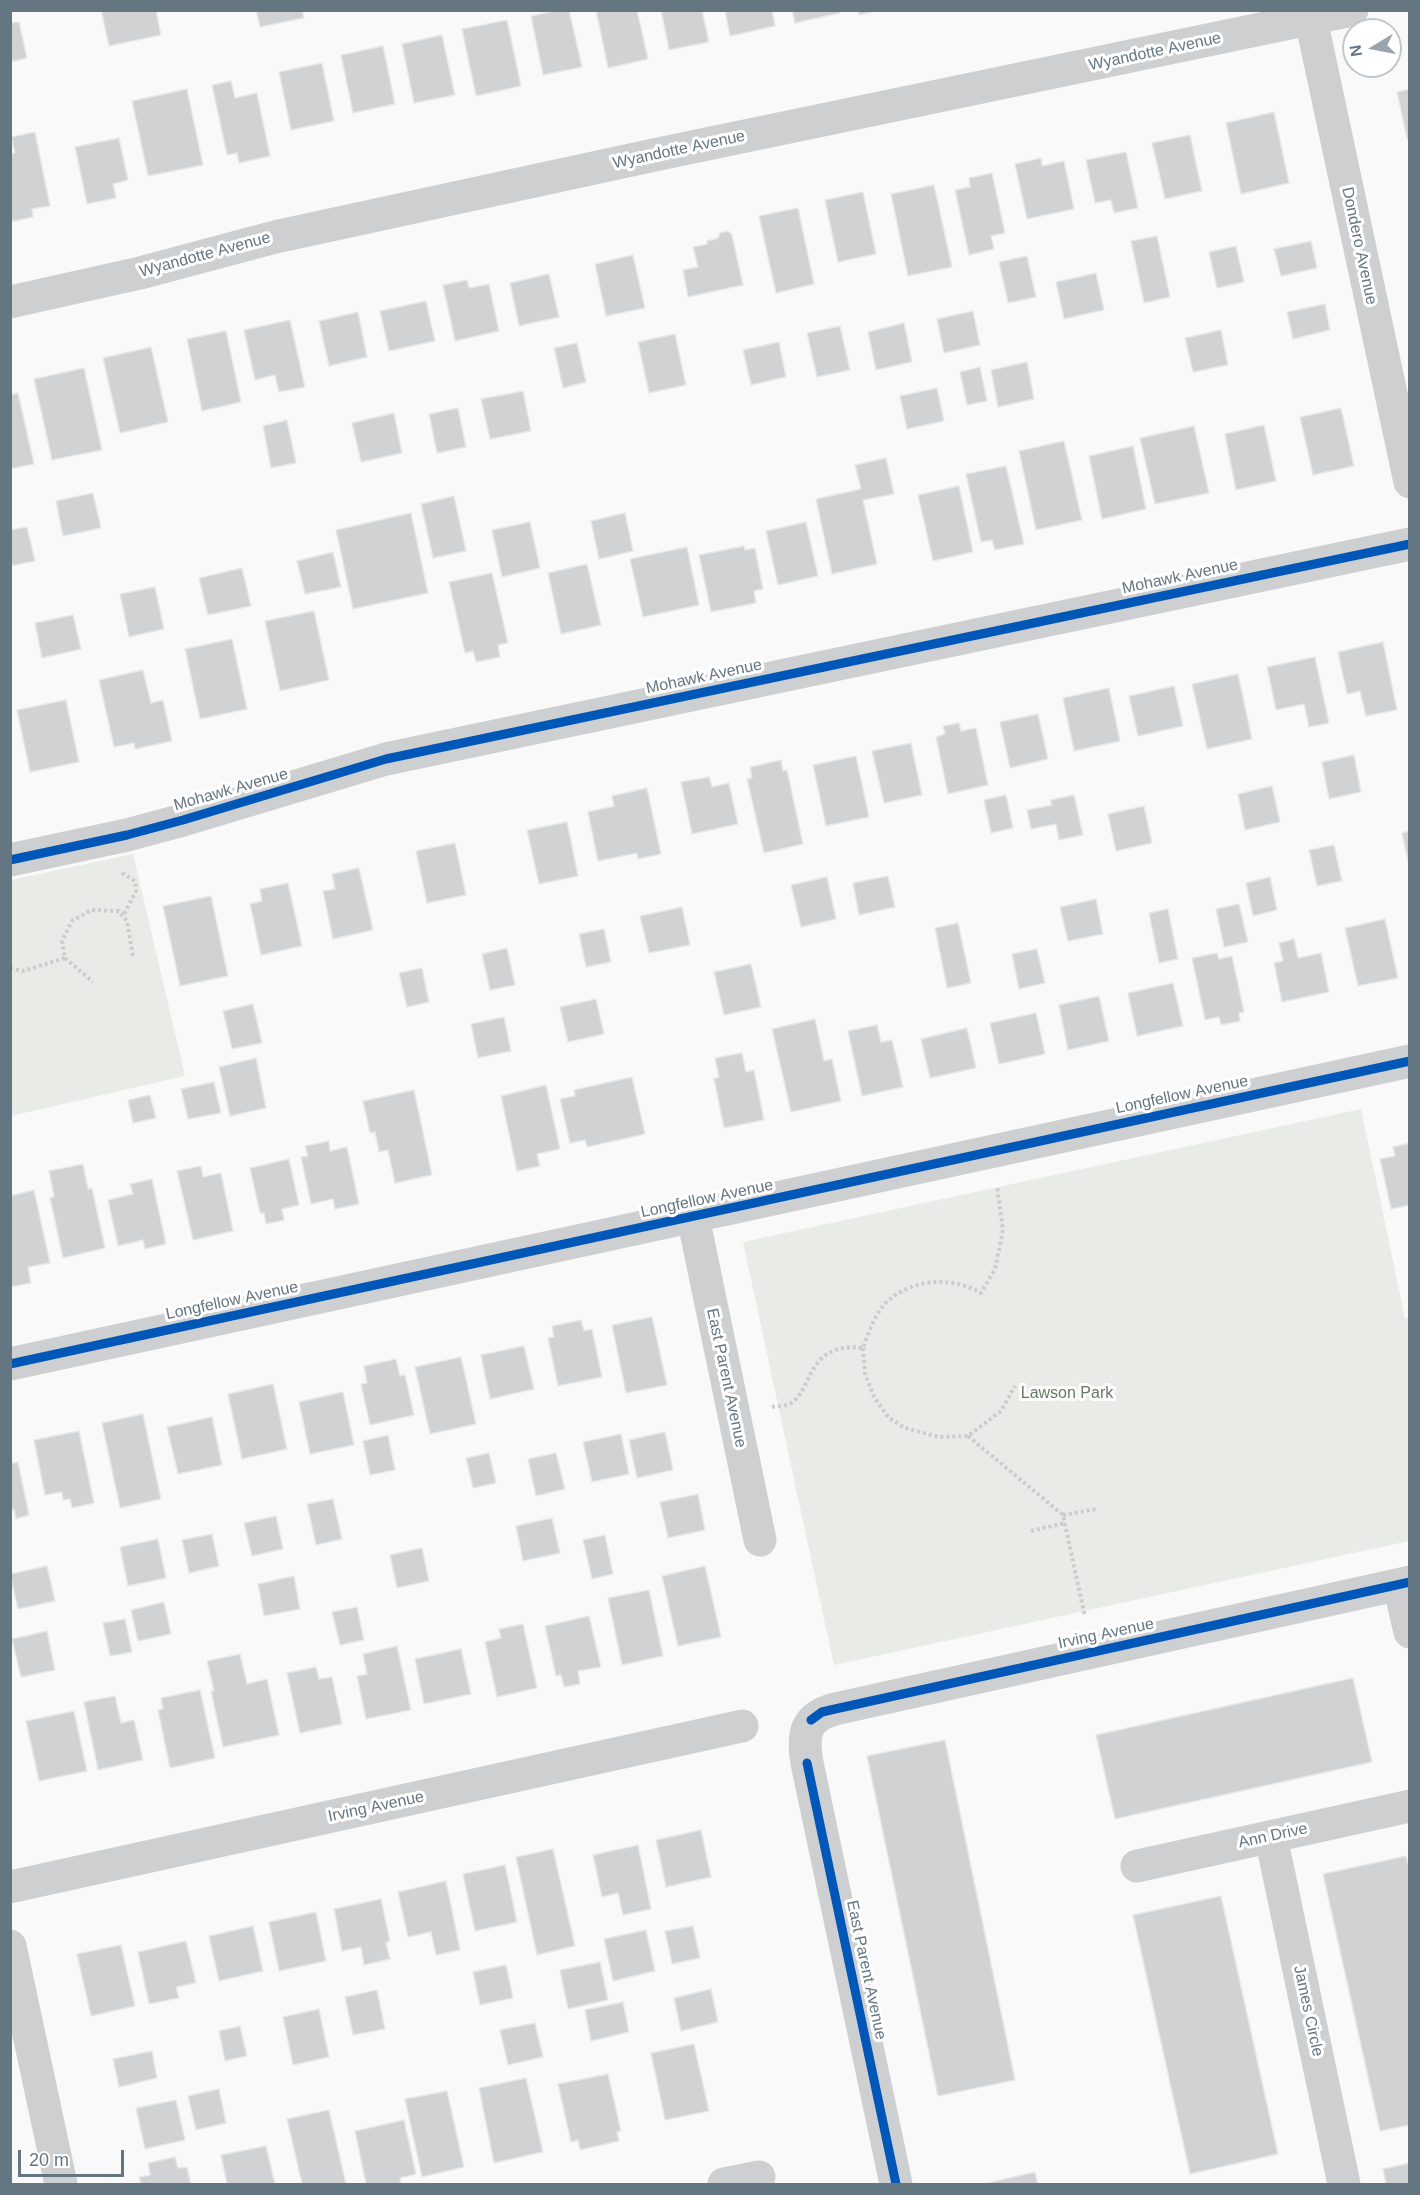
<!DOCTYPE html>
<style>
body{margin:0}
#map{position:relative;width:1420px;height:2195px;overflow:hidden;background:#f9f9f9;font-family:Helvetica,sans-serif}
canvas{display:block}
.frame{position:absolute;inset:0;border:12px solid #657683;pointer-events:none}
.north{position:absolute;left:1342px;top:18px;width:60px;height:60px;box-sizing:border-box;background:#fff;border:2px solid #c1c8cd;border-radius:50%;rotate:260deg;font-size:16px;font-weight:700;line-height:24px;text-align:center;color:#657683}
.north::after{content:'';display:block;margin:auto;width:21px;height:27px;background:#99a4ac;clip-path:polygon(50% 0,100% 100%,50% 72%,0 100%)}
.scale{position:absolute;left:18px;top:2150px;width:106px;height:27px;box-sizing:border-box;border:3px solid #657683;border-top:0;padding-left:8px;font-size:18px;line-height:21px;white-space:nowrap;color:#657683;-webkit-text-stroke:4px #fff;paint-order:stroke}
</style>
<div id="map">
<canvas width="1420" height="2195"></canvas>
<div class="frame"></div>
<div class="north">N</div>
<div class="scale">20 m</div>
</div>
<script>
const context = document.querySelector('canvas').getContext('2d');
context.lineJoin = 'round';
function fillPath(path, color) {
  context.fillStyle = color;
  context.fill(path, 'evenodd');
}
function strokePath(path, color, width, dash) {
  context.strokeStyle = color;
  context.lineWidth = width;
  context.lineCap = dash ? 'butt' : 'round';
  context.setLineDash(dash || []);
  context.stroke(path);
}
function write(font, color, halo, rows, align = 'center') {
  context.font = font + ' Helvetica,sans-serif';
  context.lineWidth = 6;
  context.setLineDash([]);
  context.textBaseline = 'middle';
  context.strokeStyle = halo;
  context.fillStyle = color;
  for (const [text, x, y, turn = 0] of rows) {
    context.save();
    context.translate(x, y);
    context.rotate((+turn || 0) * Math.PI / 180);
    context.textAlign = isNaN(turn) ? turn : align;
    if (halo) context.strokeText(text, 0, 0);
    context.fillText(text, 0, 0);
    context.restore();
  }
}
fillPath(new Path2D(`
 M133,854l52,222 -174,40v-236z
 M1361,1109l44,209h4v223l-575,124 -91,-423z`), '#e8ebe6');
const building = new Path2D(`
 M101,10h55l5,25 -52,11z
 M256,10h46l2,8 -44,9z
 M559,10h10l13,57 -39,8 -12,-59z
 M596,10h41l11,49 -40,9z
 M661,10h41l7,32 -40,8z
 M725,10h47l3,16 -45,10z
 M792,10h47l1,3 -45,10z
 M858,10h23l-22,5z
 M507,20l14,66 -45,10 -14,-67z
 M19,22l8,36 -17,4v-39z
 M442,35l13,60 -41,8 -12,-59z
 M383,46l12,58 -42,9 -12,-58z
 M322,63l12,58 -43,9 -12,-58z
 M231,81l4,17 22,-5 13,63 -31,7 -2,-10 -10,2 -15,-70z
 M187,89l16,76 -55,11 -16,-75z
 M1410,89v49l-3,1 -10,-47z
 M1274,112l15,71 -48,11 -15,-71z
 M35,132l15,74 -18,3 1,8 -23,5v-68l5,-1 -4,-16z
 M1190,135l12,56 -37,8 -13,-56z
 M119,138l9,42 -15,4 3,14 -29,6 -12,-57z
 M1126,152l12,56 -24,5 -3,-13 -16,3 -9,-43z
 M1041,158l1,8 22,-5 10,48 -47,10 -12,-55z
 M992,173l13,60 -14,3 3,13 -25,6 -14,-65 15,-3 -1,-9z
 M934,185l18,82 -44,9 -17,-82z
 M863,192l13,62 -38,8 -13,-62z
 M798,208l16,76 -38,9 -17,-77z
 M728,231l4,4 11,50 -55,12 -5,-27 15,-3 -5,-20 14,-3v-3l11,-3 2,-5z
 M1157,236l13,61 -26,6 -13,-62z
 M1311,241l6,27 -36,8 -7,-27z
 M1236,246l8,36 -27,6 -8,-36z
 M633,255l12,53 -39,8 -11,-52z
 M1027,256l9,41 -28,6 -9,-41z
 M1096,273l8,37 -40,9 -8,-37z
 M549,274l10,43 -40,9 -9,-43z
 M467,280l2,8 20,-4 10,47 -44,10 -12,-56z
 M426,301l9,40 -46,10 -9,-40z
 M1325,304l5,26 -37,9 -6,-27z
 M973,311l7,34 -36,8 -7,-34z
 M358,312l9,45 -38,9 -10,-45z
 M290,320l15,67 -26,5 -4,-17 -20,5 -11,-50z
 M904,323l8,39 -36,8 -8,-38z
 M840,326l10,44 -33,7 -10,-44z
 M1221,330l7,35 -35,7 -8,-34z
 M226,331l15,71 -39,9 -15,-72z
 M675,334l11,51 -37,8 -11,-51z
 M779,342l7,35 -35,8 -8,-35z
 M577,343l9,39 -23,6 -9,-40z
 M151,347l17,75 -48,11 -17,-75z
 M1027,362l7,37 -36,8 -7,-37z
 M980,367l7,34 -20,4 -7,-33z
 M84,368l18,82 -50,10 -18,-81z
 M937,388l7,33 -37,8 -7,-33z
 M523,391l8,40 -41,8 -9,-40z
 M18,393l16,71 -24,5v-74z
 M458,408l8,39 -29,6 -8,-39z
 M1341,408l13,58 -41,9 -13,-58z
 M394,413l8,40 -41,9 -9,-39z
 M287,420l9,43 -25,5 -8,-42z
 M1264,425l12,56 -40,9 -11,-56z
 M1194,426l15,67 -54,11 -15,-66z
 M1064,441l18,79 -46,10 -17,-79z
 M1133,446l13,63 -44,10 -13,-63z
 M886,458l8,36 -31,6 14,64 -45,10 -16,-75 45,-10 -6,-24z
 M1006,466l18,78 -29,6 -3,-10 -11,2 -15,-68z
 M959,486l14,66 -40,9 -15,-66z
 M93,493l8,35 -38,8 -7,-35z
 M454,496l12,55 -33,7 -12,-54z
 M411,513l17,80 -75,16 -17,-79z
 M625,513l8,38 -34,8 -8,-38z
 M530,522l10,46 -38,9 -10,-47z
 M806,522l12,54 -40,9 -12,-54z
 M27,527l8,34 -25,5v-36z
 M744,546l1,4 10,-2 8,41 -9,2 2,12 -45,9 -12,-57z
 M687,547l12,58 -56,12 -13,-58z
 M333,552l8,35 -36,7 -8,-33z
 M587,564l14,61 -40,9 -13,-61z
 M242,568l9,38 -43,9 -9,-37z
 M492,573l16,70 -10,2 2,12 -24,5 -3,-11 -8,2 -16,-71z
 M155,587l9,42 -35,8 -9,-43z
 M314,611l15,69 -49,11 -15,-70z
 M73,615l8,34 -39,9 -7,-35z
 M232,639l15,70 -47,10 -15,-70z
 M1383,642l14,68 -31,6 -6,-25 -13,3 -9,-42z
 M1315,657l14,66 -20,4 -5,-23 -28,6 -9,-43z
 M143,670l8,33 12,-3 9,41 -37,8 -1,-6 -20,4 -15,-67z
 M1238,674l14,65 -45,10 -15,-65z
 M1174,686l9,40 -45,10 -9,-40z
 M1109,688l11,53 -46,10 -11,-53z
 M66,700l13,62 -49,10 -13,-62z
 M1038,714l10,45 -38,9 -10,-46z
 M959,723l2,8 15,-3 12,57 -40,9 -12,-57 9,-3 -2,-8z
 M911,743l11,52 -38,8 -12,-52z
 M1354,755l7,37 -32,7 -7,-37z
 M856,756l13,61 -43,9 -13,-61z
 M781,760l2,11 4,-1 16,74 -39,9 -17,-74 5,-1 -2,-11z
 M709,777l3,10 17,-4 9,41 -46,10 -11,-52z
 M1272,786l8,36 -35,8 -7,-36z
 M647,788l14,66 -23,5 -1,-6 -39,8 -10,-49 26,-6 -2,-10z
 M1006,795l7,33 -22,5 -7,-33z
 M1074,795l9,40 -24,5 -3,-16 -25,5 -4,-19 25,-5 -2,-5z
 M1144,806l8,37 -36,8 -8,-37z
 M567,822l11,54 -39,8 -12,-54z
 M1410,831v30h-2l-6,-28z
 M455,843l11,52 -39,8 -11,-52z
 M1334,845l8,36 -25,5 -8,-36z
 M359,868l14,62 -40,9 -10,-48 12,-2 -3,-15z
 M888,876l7,31 -36,8 -6,-32z
 M827,877l9,42 -35,8 -10,-42z
 M1270,877l7,33 -24,6 -7,-33z
 M288,883l14,63 -41,9 -11,-51 12,-3 -2,-12z
 M211,896l17,80 -48,10 -17,-80z
 M1096,899l7,35 -35,7 -8,-34z
 M1239,904l9,38 -24,5 -8,-38z
 M682,907l8,38 -41,8 -9,-37z
 M1168,909l10,50 -19,4 -10,-50z
 M1385,919l13,59 -40,8 -13,-58z
 M958,923l13,60 -24,5 -12,-60z
 M604,929l7,33 -25,5 -7,-33z
 M1294,939l4,19 23,-5 8,39 -47,10 -8,-39 9,-2 -4,-18z
 M507,948l8,37 -25,5 -8,-36z
 M1037,949l8,34 -26,6 -7,-35z
 M1217,953l2,6 13,-3 12,56 -5,1 1,8 -19,4 -2,-8 -14,3 -13,-62z
 M751,964l10,43 -37,8 -10,-43z
 M422,968l7,34 -22,5 -8,-34z
 M1173,983l10,43 -46,10 -9,-43z
 M1099,996l10,45 -41,9 -9,-45z
 M596,999l8,35 -36,8 -8,-35z
 M253,1004l9,39 -30,6 -9,-38z
 M1036,1013l9,41 -46,10 -9,-41z
 M504,1017l7,34 -33,7 -7,-34z
 M815,1019l9,42 8,-2 9,42 -50,11 -19,-83z
 M877,1025l4,17 11,-2 11,47 -41,9 -14,-65z
 M967,1028l9,40 -46,10 -9,-39z
 M742,1053l4,19 8,-2 10,50 -40,8 -10,-49 5,-2 -4,-19z
 M256,1058l10,50 -36,8 -11,-49z
 M632,1077l13,57 -58,13 -2,-7 -15,3 -10,-44 15,-3 -1,-6z
 M214,1082l7,31 -33,6 -7,-30z
 M546,1085l14,64 -23,5 3,12 -23,5 -16,-75z
 M414,1090l18,85 -37,8 -7,-33 -9,2 -4,-20 -5,1 -7,-32z
 M150,1095l6,23 -23,5 -5,-23z
 M329,1141l1,10 17,-4 12,57 -24,5 -2,-10 -22,5 -10,-47 7,-1 -3,-10z
 M1410,1143v62l-19,4 -11,-50 15,-3 -2,-9z
 M289,1159l10,46 -17,4 2,11 -18,4 -2,-11h-4l-10,-45z
 M83,1164l5,25 4,-1 13,60 -42,10 -13,-60 4,-2 -5,-25z
 M201,1166l2,11 18,-4 12,58 -40,9 -16,-69z
 M152,1179l14,65 -21,5 -2,-9 -25,6 -10,-46 25,-6 -3,-10z
 M34,1190l16,73 -22,4 3,16 -21,4v-91z
 M652,1317l15,68 -41,8 -14,-68z
 M581,1320l3,11 8,-2 10,48 -44,9 -10,-48 6,-1 -2,-11z
 M524,1346l10,43 -44,10 -9,-44z
 M461,1357l15,67 -46,10 -15,-67z
 M396,1359l4,17 5,-1 9,40 -44,10 -9,-41 6,-1 -3,-17z
 M273,1384l14,65 -45,10 -14,-65z
 M343,1392l11,53 -44,9 -11,-52z
 M143,1414l18,85 -41,9 -18,-85z
 M212,1417l10,48 -44,9 -11,-47z
 M79,1431l15,72 -22,5 -2,-9 -7,1 -1,-8 -17,3 -11,-55z
 M665,1432l8,38 -36,8 -8,-38z
 M621,1434l8,40 -37,8 -9,-40z
 M388,1435l7,35 -25,5 -7,-34z
 M489,1453l7,30 -23,5 -7,-30z
 M556,1453l9,36 -29,7 -8,-37z
 M18,1462l11,53 -13,4 -2,-10 -4,1v-46z
 M698,1494l7,36 -37,8 -8,-36z
 M333,1499l9,40 -26,6 -9,-41z
 M276,1516l7,33 -31,7 -8,-33z
 M552,1518l8,35 -37,8 -7,-35z
 M212,1534l7,32 -30,7 -7,-33z
 M605,1535l8,39 -21,5 -9,-39z
 M158,1539l8,39 -38,8 -8,-39z
 M422,1548l7,33 -32,7 -7,-33z
 M47,1566l8,35 -37,8 -8,-35z
 M705,1566l16,71 -43,9 -16,-70z
 M294,1576l6,33 -36,7 -6,-32z
 M649,1590l14,66 -41,9 -14,-67z
 M164,1602l7,32 -33,7 -7,-31z
 M357,1607l7,33 -24,5 -8,-33z
 M589,1616l12,51 -23,4 2,13 -16,3 -3,-12 -5,1 -11,-50z
 M125,1619l7,33 -22,4 -7,-33z
 M523,1624l14,64 -40,9 -12,-55 16,-4 -2,-9z
 M47,1631l8,39 -34,7 -9,-38z
 M397,1646l14,64 -45,9 -9,-43 10,-2 -4,-20z
 M461,1649l10,45 -47,10 -9,-45z
 M240,1654l7,30 20,-5 12,56 -56,12 -12,-56h3l-7,-30z
 M316,1667l3,12 13,-2 10,47 -42,9 -13,-60z
 M1353,1678l19,84 -257,57 -19,-84z
 M200,1690l15,68 -45,10 -12,-58 5,-1 -2,-11z
 M115,1696l6,27 13,-3 9,40 -45,10 -14,-68z
 M74,1711l13,60 -48,10 -13,-60z
 M945,1740l70,340 -77,16 -71,-340z
 M701,1830l10,47 -45,10 -10,-47z
 M638,1845l13,64 -28,6 -5,-22 -16,4 -9,-42z
 M553,1849l22,97 -38,9 -21,-98z
 M1406,1856l4,15v254l-30,6 -57,-257z
 M505,1865l12,57 -42,9 -12,-57z
 M446,1881l14,69 -24,5 -5,-23 -23,5 -10,-45z
 M1221,1896l57,258 -88,20 -57,-259z
 M381,1899l9,42 -4,1 4,17 -26,6 -3,-18 -19,4 -8,-42z
 M316,1912l10,49 -47,10 -10,-49z
 M253,1926l10,45 -44,10 -10,-45z
 M693,1926l7,32 -28,6 -7,-33z
 M646,1930l9,41 -42,10 -9,-42z
 M186,1941l10,42 -20,4 3,11 -30,6 -11,-52z
 M121,1945l14,61 -44,10 -14,-62z
 M600,1962l8,38 -40,9 -8,-39z
 M506,1965l7,33 -33,7 -7,-33z
 M711,1989l7,33 -37,9 -7,-33z
 M377,1990l8,39 -32,6 -8,-38z
 M623,2002l6,30 -38,9 -6,-31z
 M319,2009l10,48 -36,8 -10,-48z
 M535,2023l8,34 -35,8 -8,-35z
 M240,2026l7,30 -22,5 -6,-30z
 M694,2044l15,67 -44,9 -14,-67z
 M152,2051l5,27 -38,9 -6,-28z
 M608,2074l13,57 -4,1 2,9 -39,9 -2,-10 -7,2 -13,-58z
 M526,2078l17,74 -49,11 -15,-75z
 M219,2089l7,34 -30,7 -8,-34z
 M447,2091l17,76 -42,10 -17,-78z
 M176,2100l9,40 -40,9 -9,-41z
 M329,2110l17,74h-44l-15,-65z
 M404,2120l12,54 -16,4 1,6h-35l-11,-53z
 M266,2146l9,38h-48l-6,-29z
 M175,2157l3,11 9,-1 4,17h-50l-2,-7 11,-2 -2,-12z
 M1410,2163v21h-24l-3,-15z
 M1035,2172l3,12h-55z`);
fillPath(building, '#d0d2d3');
strokePath(building, '#e8e8e8', 1.5);
strokePath(new Path2D(`
 M122,873l13,8 1,10 -13,25
 M65,958l28,24
 M10,968l13,3 42,-13 -3,-17 10,-20 19,-11 28,1 8,10 6,36
 M863,1348l2,26 9,23 15,21 16,10 33,9 30,-1 33,-25 14,-25
 M772,1407c6,-1 14,-1 19,-4 13,-9 15,-23 23,-35 11,-18 29,-23 49,-20 6,-16 13,-38 27,-49 26,-21 63,-22 91,-6l14,-24 8,-39 -6,-44
 M968,1436l95,79 22,102
 M1063,1515l34,-6
 M1031,1531l34,-8`), '#cbcccd', 4, [3, 3]);
strokePath(new Path2D(`
 M1309,10l101,472
 M10,302l130,-29 135,-36 379,-82 698,-145
 M10,860l117,-25 56,-15 203,-61 1024,-215
 M693,1217l67,323
 M10,1364l1400,-303
 M1399,1585l11,47
 M1271,1837l73,347
 M1137,1866l273,-60
 M10,1887l732,-161
 M10,1946l51,238
 M724,2184l35,-7
 M896,2184l-89,-421c-5,-29 -2,-46 28,-54l575,-127`), '#cecfd0', 33);
strokePath(new Path2D(`
 M10,860l117,-25 56,-15 203,-61 1024,-215
 M10,1364l1400,-303
 M811,1720l11,-8 13,-3 575,-127
 M807,1763l89,421`), '#0057b8', 9);
write('16px', '#657683', '#fff', [
 ["Wyandotte Avenue",1155,52,-12],
 ["Wyandotte Avenue",679,150,-12],
 ["Dondero Avenue",1359,246,78],
 ["Wyandotte Avenue",205,255,-15],
 ["Mohawk Avenue",1180,577,-12],
 ["Mohawk Avenue",704,677,-12],
 ["Mohawk Avenue",231,790,-16],
 ["Longfellow Avenue",1182,1095,-12],
 ["Longfellow Avenue",707,1199,-12],
 ["Longfellow Avenue",232,1301,-12],
 ["East Parent Avenue",726,1378,78],
 ["Irving Avenue",1106,1634,-12],
 ["Irving Avenue",376,1807,-12],
 ["Ann Drive",1273,1836,-12],
 ["East Parent Avenue",866,1970,78],
 ["James Circle",1308,2011,78]
]);
write('16px', '#687a64', '#fff', [
 ["Lawson Park",1067,1394]
]);
</script>
